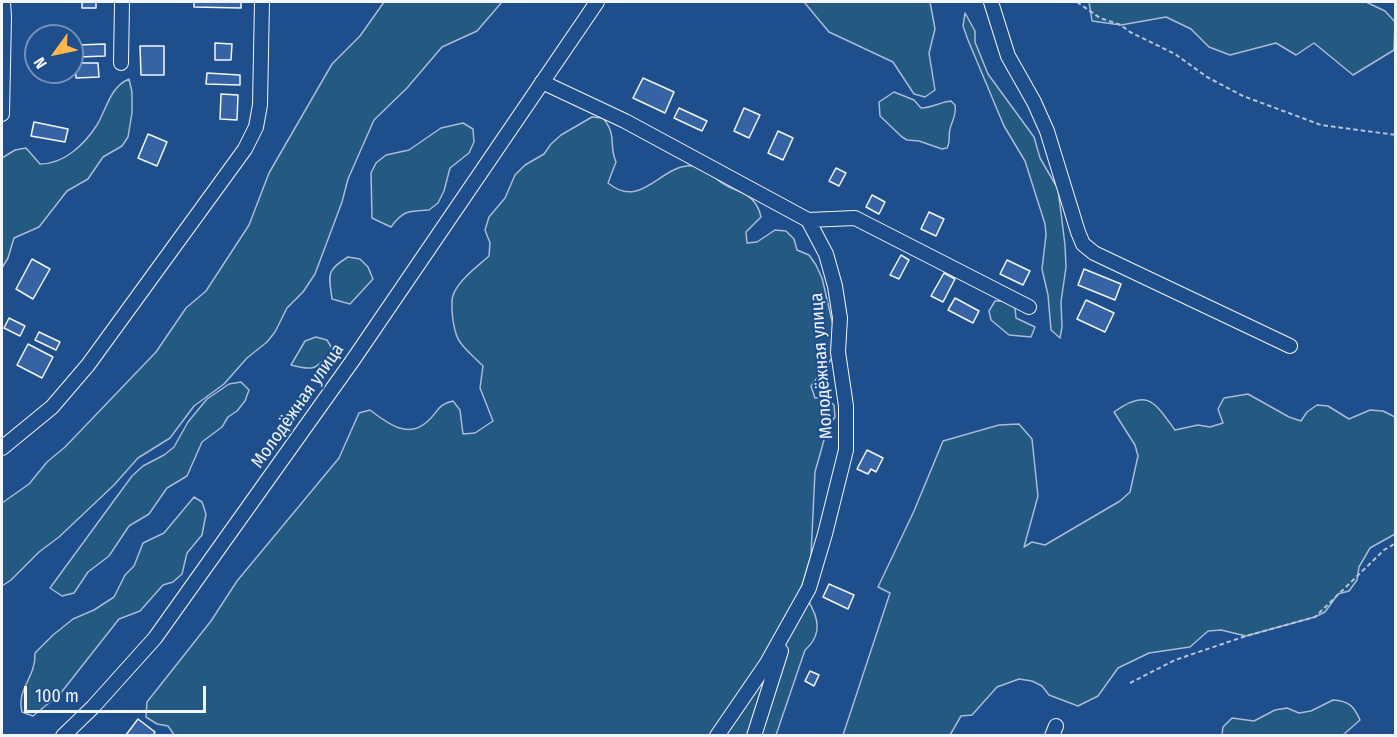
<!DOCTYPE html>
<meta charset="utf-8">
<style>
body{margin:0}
#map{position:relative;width:1397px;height:737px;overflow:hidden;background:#1f4e8c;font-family:"Fira Sans Condensed",sans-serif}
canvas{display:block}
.frame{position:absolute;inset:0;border:3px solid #f2f6ff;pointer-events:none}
.north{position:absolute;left:24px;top:24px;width:60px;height:60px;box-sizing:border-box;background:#1f4e8c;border:2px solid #7391ba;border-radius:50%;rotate:237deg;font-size:16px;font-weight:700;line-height:24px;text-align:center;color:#f2f6ff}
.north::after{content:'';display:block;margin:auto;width:21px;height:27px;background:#ffb74d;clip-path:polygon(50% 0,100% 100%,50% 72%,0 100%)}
.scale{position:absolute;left:24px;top:686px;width:182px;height:27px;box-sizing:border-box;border:3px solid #f2f6ff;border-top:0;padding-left:8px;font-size:18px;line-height:21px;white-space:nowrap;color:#f2f6ff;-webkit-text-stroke:4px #1f4e8c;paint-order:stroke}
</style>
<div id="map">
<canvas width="1397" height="737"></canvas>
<div class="frame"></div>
<div class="north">N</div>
<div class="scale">100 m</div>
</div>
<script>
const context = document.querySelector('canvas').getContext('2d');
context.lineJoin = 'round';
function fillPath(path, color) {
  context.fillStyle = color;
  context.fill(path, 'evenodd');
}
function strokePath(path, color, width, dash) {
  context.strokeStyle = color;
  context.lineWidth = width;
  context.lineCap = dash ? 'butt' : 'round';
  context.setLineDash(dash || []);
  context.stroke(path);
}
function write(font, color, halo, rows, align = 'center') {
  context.font = font + ' "Fira Sans Condensed",sans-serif';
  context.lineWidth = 4.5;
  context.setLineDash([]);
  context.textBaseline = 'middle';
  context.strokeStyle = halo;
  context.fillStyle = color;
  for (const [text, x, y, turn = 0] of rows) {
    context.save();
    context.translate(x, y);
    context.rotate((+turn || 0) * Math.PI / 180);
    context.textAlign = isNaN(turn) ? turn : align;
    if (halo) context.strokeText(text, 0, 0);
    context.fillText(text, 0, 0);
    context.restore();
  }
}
const green = new Path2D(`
 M384,2h118l-25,29 -35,16 -35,41 -33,32 -26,59 -6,23 -27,72 -12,18 -16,16 -12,24 -8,10 -20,16 -23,26 -30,22 -24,32 -32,20 -24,27 -55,52 -20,15 -28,28 -9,6v-83l27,-19 18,-22 18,-15 91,-95 30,-44 20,-17 43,-66 20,-52 63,-109 28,-28z
 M804,2h126l5,27 -6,24 6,37 -10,7 -11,-3 -21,-32 -64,-30z
 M1089,2h277l19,9 10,11 -1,28 -41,25 -39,-32 -18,12 -20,-12 -46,12 -21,-8 -18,-18 -25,-12 -45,8 -29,-4z
 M965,13l10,18v11l13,32 46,63 6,21 18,31 7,56 1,22 -5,35 1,25 -2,11 -9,-8 -3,-35 -6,-26 4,-34 -1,-11 -20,-63 -21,-35 -36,-86 -5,-14z
 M129,79l3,13v21l-4,24 -6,9 -19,11 -15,22 -21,12 -28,36 -25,11 -6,20 -6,10v-110l13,-8 11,-2 14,16c24,0 44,-19 57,-39 10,-17 13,-38 32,-46z
 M894,92l20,8 7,8c11,0 19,-6 30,-7l4,4c2,10 -3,15 -5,24 -2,7 1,12 -3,19l-5,1 -23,-8 -12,-1 -5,-3 -22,-21 -1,-14z
 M592,117l11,1c15,19 5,25 13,44l-8,21c34,28 53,-20 85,-17 16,2 23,16 36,21 17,7 28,11 32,30l-15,15 1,11 10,-1 18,-12 11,1 8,8 3,11 12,5 7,10 6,13 14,60 -3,19 -22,29 4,12 10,-1 9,8 1,12 -7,9 -13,46 -4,83 -10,34c14,21 26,42 4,61l-29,85 -601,1 -7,-10 -11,-2 -11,-7 1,-15 64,-81 26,-40 102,-123 20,-45 11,-3c17,13 38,30 58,11 11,-10 9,-16 25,-20l7,9 3,24 12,-1 18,-12 -13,-33 3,-22c-22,-22 -28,-22 -31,-54 0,-6 -1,-14 2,-19 6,-14 24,-27 35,-37l1,-13 -5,-13 4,-13 16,-19 10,-23 10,-10 19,-11 7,-10 10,-9z
 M463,123l10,6 1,13 -5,11 -19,15 -6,23 -6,12 -9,7c-20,1 -26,0 -38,17l-19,-9 -1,-45 5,-10 10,-8 23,-5 32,-22z
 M348,257l12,2 8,8 5,12 -23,25 -18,-5c-3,-24 -7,-28 16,-42z
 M995,301h12l8,7 1,10 19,9 -4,10 -22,-2 -18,-15 -2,-9z
 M316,337l11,3 6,10c-16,18 -18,22 -42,15l14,-24z
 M241,382l8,8 -4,11 -8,10 -9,6 -6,10 -20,15 -15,34 -20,12 -18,26 -20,12 -20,30 -21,16 -14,21 -12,3 -12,-8 82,-112 11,-10 21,-11 10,-8 14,-25 19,-23 22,-15z
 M1248,394l41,23 12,4 6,-9 10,-7 11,1 21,13 21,-9 13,1 12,6v117l-25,14 -11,19 -2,13 -8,11 -11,3 -13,18 -10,5 -69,19 -25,-6 -13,1 -18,16 -41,6 -31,15 -20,28 -20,10 -29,-11 -7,-9 -10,-5 -13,-2 -22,8 -25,28 -11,1 -11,19h-107l47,-142 -12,-6 36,-76 29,-70 56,-16 20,-1 13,15 6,57 -14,51 8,-5 13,3 75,-44 10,-9 8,-36 -3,-11 -21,-33c34,-25 41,-9 61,18l23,-5 12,2 13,-4 -5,-14 6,-11z
 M194,497l8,5 4,12 -4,21 -15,18 -5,21 -9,8 -10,3 -23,26 -21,8 -59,75 -27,22 -11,-4c-6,-23 14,-34 13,-59l18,-18 20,-16 21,-9 20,-13 11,-22 9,-9 9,-23 21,-10z
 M1333,700c16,1 21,6 27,20l-17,15h-121l1,-8 9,-9 22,3 21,-11 12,-2 12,5 12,-2z`);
fillPath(green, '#245a82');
strokePath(green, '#a8bbd7', 1.5);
const building = new Path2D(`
 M82,2h14v6h-14z
 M194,2h47v6l-47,-1z
 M215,43l17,1 -1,16h-16z
 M105,44v12l-27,1 -1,-12z
 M140,46h24v29h-23z
 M75,63h23l1,14 -23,1z
 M207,73l33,2v10l-34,-1z
 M643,78l31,14 -9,21 -32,-15z
 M221,94l17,1 -1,25 -17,-1z
 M679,108l28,13 -5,10 -28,-13z
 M744,108l16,7 -11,23 -15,-7z
 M34,122l34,7 -3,13 -34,-6z
 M778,131l15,7 -10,22 -15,-7z
 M148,134l19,8 -10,24 -19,-8z
 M836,168l10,5 -7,13 -10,-5z
 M872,195l13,7 -6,12 -13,-7z
 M929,212l15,7 -8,17 -15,-7z
 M901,255l8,5 -10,19 -9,-4z
 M32,259l18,10 -17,30 -17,-10z
 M1007,260l23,11 -7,14 -23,-11z
 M1084,269l37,15 -6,16 -37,-15z
 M944,273l11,6 -12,23 -12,-6z
 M955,298l24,13 -6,12 -25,-13z
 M1086,300l28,13 -9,19 -28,-13z
 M9,318l16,8 -5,10 -16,-8z
 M39,332l21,10 -4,8 -21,-10z
 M28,344l25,13 -11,21 -25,-13z
 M867,450l16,8 -7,14 -5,-3 -3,5 -11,-5z
 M829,584l25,11 -6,14 -25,-12z
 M810,671l9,4 -5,11 -9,-5z
 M138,719l17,13 -2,4 -27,-1z`);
fillPath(building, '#3563a3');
strokePath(building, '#f2f6ff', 1.5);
const minor = new Path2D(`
 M991,2l17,54 26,46 13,29 31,101 5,12 11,9 196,93
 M121,63l1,-61
 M542,82l83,39 183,99 47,-2 174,89
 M2,114l2,-97 -1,-15
 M2,448l50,-41 36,-42 157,-216 11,-22 4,-22 2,-103
 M63,736l30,-29 62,-69 198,-278 244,-358
 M717,736l50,-73 42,-75 16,-54 21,-84v-44l-8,-54 2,-34 -5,-32 -9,-32 -18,-34
 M754,736l27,-85
 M1052,736l4,-10`);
strokePath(minor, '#f2f6ff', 16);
strokePath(new Path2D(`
 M1077,2l23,16 21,7 9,7 45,22 32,23 36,19 78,29 75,10
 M1130,683l45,-23 71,-24 69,-19 69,-67 12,-7`), '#b3c4dc', 2, [4.5, 3]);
strokePath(minor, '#1f4e8c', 14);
write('18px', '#f2f6ff', '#1f4e8c', [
 ["Молодёжная улица",822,366,-94],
 ["Молодёжная улица",298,406,-55]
]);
</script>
